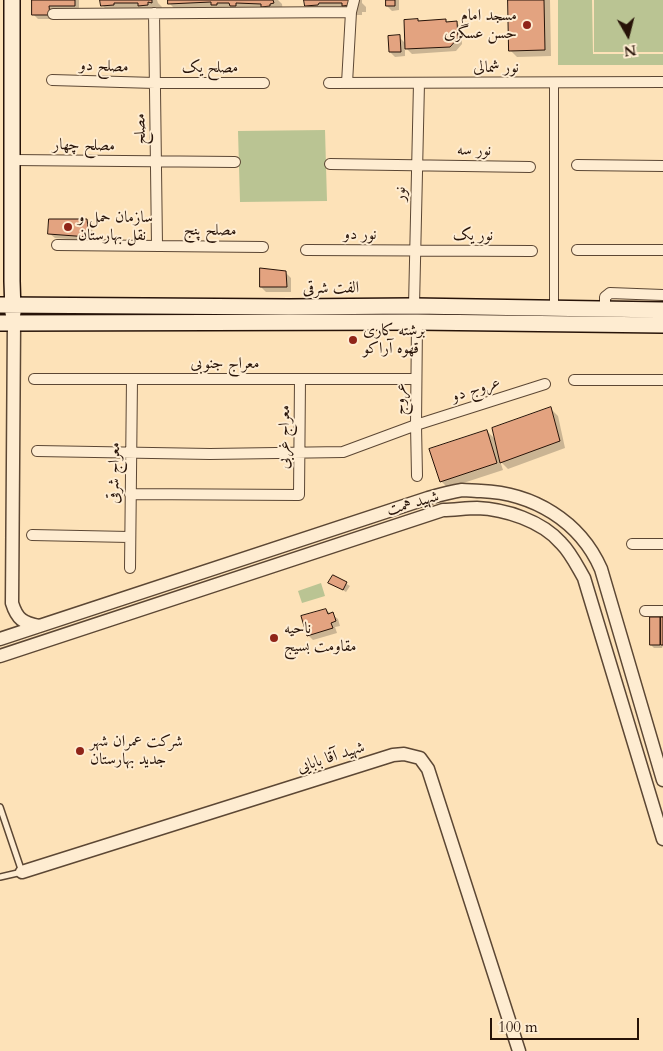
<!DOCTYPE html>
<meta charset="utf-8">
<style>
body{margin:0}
#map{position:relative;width:663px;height:1051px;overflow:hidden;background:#fde2b8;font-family:Cardo,serif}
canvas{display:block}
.north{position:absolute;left:603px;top:10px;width:50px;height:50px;-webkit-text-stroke:4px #feecd1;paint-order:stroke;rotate:172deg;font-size:14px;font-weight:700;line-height:20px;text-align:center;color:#271308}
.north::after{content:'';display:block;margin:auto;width:18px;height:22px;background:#271308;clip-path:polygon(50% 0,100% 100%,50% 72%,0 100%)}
.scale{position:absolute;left:490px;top:1018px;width:149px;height:22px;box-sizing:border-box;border:2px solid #271308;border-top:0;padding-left:6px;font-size:15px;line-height:18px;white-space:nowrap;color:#271308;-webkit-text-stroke:4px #feecd1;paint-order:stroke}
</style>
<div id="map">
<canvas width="663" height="1051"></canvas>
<div class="north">N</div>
<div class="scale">100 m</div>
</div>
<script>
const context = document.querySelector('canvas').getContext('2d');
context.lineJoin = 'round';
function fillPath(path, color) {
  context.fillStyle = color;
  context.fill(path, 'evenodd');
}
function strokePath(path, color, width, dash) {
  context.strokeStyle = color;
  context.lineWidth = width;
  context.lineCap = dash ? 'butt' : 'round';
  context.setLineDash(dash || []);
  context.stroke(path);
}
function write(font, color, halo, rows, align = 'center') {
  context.font = font + ' Cardo,Amiri,serif';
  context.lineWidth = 4;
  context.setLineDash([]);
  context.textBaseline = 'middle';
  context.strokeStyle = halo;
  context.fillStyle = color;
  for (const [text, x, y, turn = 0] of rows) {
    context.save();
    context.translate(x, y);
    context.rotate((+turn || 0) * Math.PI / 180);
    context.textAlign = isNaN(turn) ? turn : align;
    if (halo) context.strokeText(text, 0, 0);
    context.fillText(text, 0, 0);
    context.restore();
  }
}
fillPath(new Path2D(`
 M558,0h34l1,54h70v11h-105z
 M594,0h69v52h-69z
 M325,130l2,71 -87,1 -2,-71z
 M321,583l4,13 -23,7 -4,-12z`), '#bac493');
fillPath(new Path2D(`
 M33,0h46v10l-25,9h-16l-5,-5z
 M102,0h55l1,3 4,4 -1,5 -49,3 -10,-10z
 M169,0h109l4,4 1,9h-104l-10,-10z
 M306,0h56v3l4,4v5h-4v3h-46l-10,-10z
 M387,0h12v10l-7,1 -5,-5z
 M509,0h41l1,56 -34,1 -7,-7z
 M445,20l3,3h9l4,5 1,16 -6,7 -44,3 -7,-7v9l-10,1 -5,-5 9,-15 7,7 -1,-23z
 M87,221l5,4 1,16 -38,-3 -5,-4z
 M286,273l5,5v14h-25l-5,-5z
 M551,409l7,7 7,32 -57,21 -8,-8 3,9 -55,18 -7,-7 46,-50 9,9z
 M333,576l17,10 -4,6 -16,-10z
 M326,610l12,9 2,7 -5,1 2,6 -24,7 -5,-5z
 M659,618l3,3 1,-3v27l-1,3h-8l-3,-3z`), '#0003');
const building = new Path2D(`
 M32,0h43v6h-26l1,9h-18z
 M100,0h52v3l-4,-1v3l-10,1v-3h-24v2l-13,1z
 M168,0h105l1,3 -4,1v2l-9,1v-3l-25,-1v3h-6l-1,-3h-12v2h-6v-3l-43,2z
 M304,0h52l-4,5 -10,1v-3h-23l-1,2 -13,1z
 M386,0h9v6h-9z
 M508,0h36l1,50 -36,1z
 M418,19v2l28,-2v3l11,-1 1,17 -8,9 -45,2 -1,-29z
 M400,35l1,17h-12l-1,-16z
 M49,219h38l2,18 -41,-3z
 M260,268l26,3 1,16h-27z
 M551,407l9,34 -60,22 -8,-35z
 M487,430l10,33 -57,19 -11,-33z
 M333,575l14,7 -4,8 -15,-7z
 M326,609l2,5 5,-2 3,9 -5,2 2,5 -26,8 -6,-20z
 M650,617h10v28h-10z
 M661,617h2v28h-2z`);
fillPath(building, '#e3a380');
strokePath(building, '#271308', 1);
const service = new Path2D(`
 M0,807l22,65 -22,5`);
const pedestrian = new Path2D(`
 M554,307v-224`);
const minor = new Path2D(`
 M154,13l3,232
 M53,14l298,-2
 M52,80l103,3h109
 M329,83l334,-1
 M347,83l4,-71 3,-12
 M12,160l223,2
 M330,164l200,3
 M577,165l86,1
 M57,245l206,2
 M306,250l226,1
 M577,250h86
 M414,306l5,-223
 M605,309v-12l5,-4 53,2
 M34,379h382
 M574,380h89
 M37,451l173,3 133,-2 73,-27 129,-41
 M417,476l-1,-51 1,-103
 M130,494l169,1 1,-116
 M32,535l97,2
 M632,544h31
 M130,568l2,-189
 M645,611h18`);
const tertiary = new Path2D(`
 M14,322l-2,281c5,16 11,20 27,23
 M0,639l428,-141c11,-3 22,-6 34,-8 6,0 13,1 19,1 52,2 99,30 120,78l62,211
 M0,656l443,-146c11,0 23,-2 34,-2 28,1 65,13 84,35 10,10 16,23 23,35l79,261
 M22,872l371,-117 11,-1 16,4 8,11 91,282`);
const secondary = new Path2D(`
 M12,0v281l1,32
 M0,305l289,2 125,-1 249,4
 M0,323l417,-1 246,3`);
strokePath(service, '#5c4734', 8);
strokePath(pedestrian, '#5c4734', 10);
strokePath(minor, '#5c4734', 12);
strokePath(tertiary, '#5c4734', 15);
strokePath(secondary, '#271308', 18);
strokePath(service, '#feecd1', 5);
strokePath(pedestrian, '#feecd1', 8);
strokePath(minor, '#feecd1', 10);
strokePath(tertiary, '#feecd1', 12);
strokePath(secondary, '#feecd1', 15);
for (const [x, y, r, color] of [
 [527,25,5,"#8f2418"],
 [68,227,5,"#8f2418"],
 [353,340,5,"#8f2418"],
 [274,638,5,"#8f2418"],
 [80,751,5,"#8f2418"]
]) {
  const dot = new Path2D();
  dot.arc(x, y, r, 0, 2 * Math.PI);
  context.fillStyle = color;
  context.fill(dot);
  strokePath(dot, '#feecd1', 2);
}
write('16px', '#271308', '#feecd1', [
 ["مسجد امام",517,16,"right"],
 ["حسن عسگری",517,34,"right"],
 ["سازمان حمل و",78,218],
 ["نقل بهارستان",78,236],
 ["برشته کاری",363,331],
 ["قهوه آراکو",363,349],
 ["ناحیه",284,629],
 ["مقاومت بسیج",284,647],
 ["شرکت عمران شهر",90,742],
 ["جدید بهارستان",90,760]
], 'left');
write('16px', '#271308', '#feecd1', [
 ["مصلح دو",104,67,2],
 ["مصلح یک",210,68],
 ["نور شمالی",496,68],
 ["مصلح",141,129,-91],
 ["مصلح چهار",84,146,1],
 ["نور سه",474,151,1],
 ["نور",401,194,-89],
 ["مصلح پنج",210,231,1],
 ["نور دو",360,235],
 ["نور یک",473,236,1],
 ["الفت شرقی",331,289,-1],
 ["معراج جنوبی",225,364],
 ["عروج دو",476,390,-18],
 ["عروج",401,399,-89],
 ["معراج غربی",285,437,-89],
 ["معراج شرقی",115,473,-89],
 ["شهید همت",413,504,-16],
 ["شهید آقا بابایی",331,758,-18]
]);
</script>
